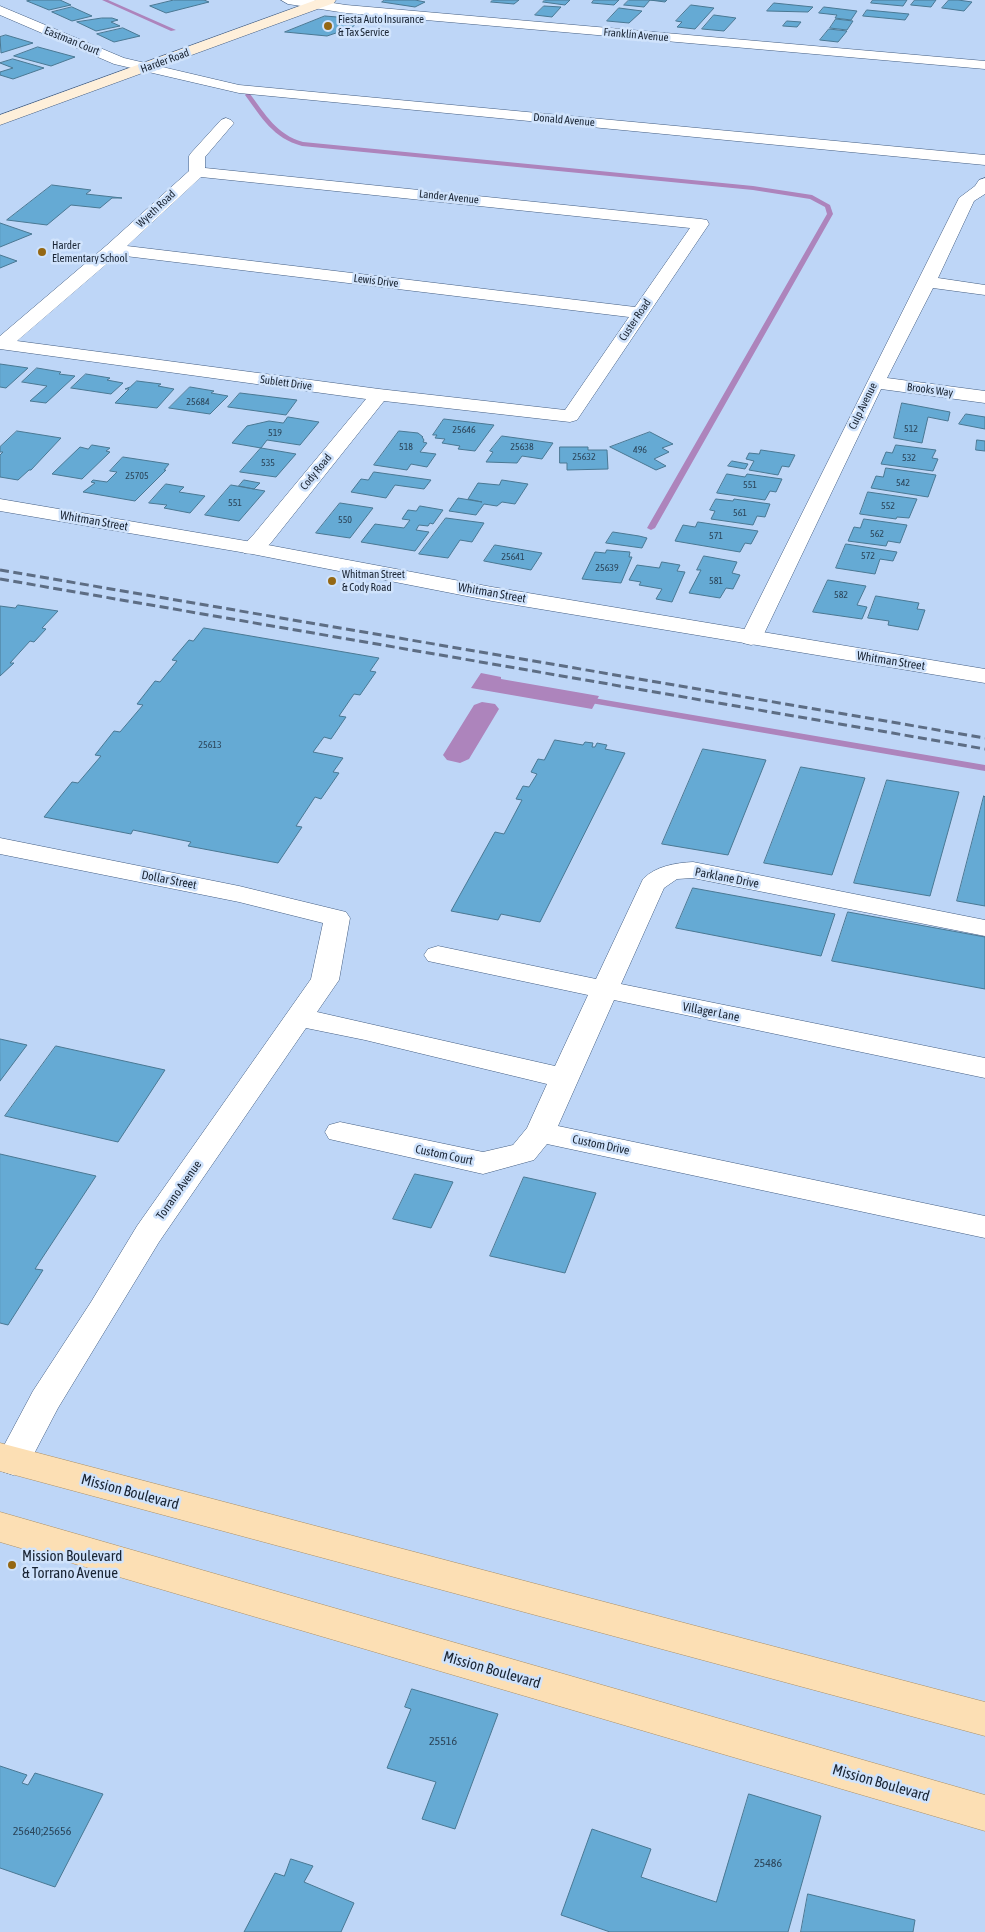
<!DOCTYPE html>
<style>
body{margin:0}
canvas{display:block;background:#bed6f7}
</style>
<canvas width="985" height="1932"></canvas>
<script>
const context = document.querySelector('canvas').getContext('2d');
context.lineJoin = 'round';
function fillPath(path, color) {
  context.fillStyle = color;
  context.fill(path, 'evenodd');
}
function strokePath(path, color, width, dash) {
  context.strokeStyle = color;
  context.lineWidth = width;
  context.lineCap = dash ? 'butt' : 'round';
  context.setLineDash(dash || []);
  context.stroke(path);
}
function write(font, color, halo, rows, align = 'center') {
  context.font = font + ' "Asap Condensed",sans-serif';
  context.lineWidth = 5;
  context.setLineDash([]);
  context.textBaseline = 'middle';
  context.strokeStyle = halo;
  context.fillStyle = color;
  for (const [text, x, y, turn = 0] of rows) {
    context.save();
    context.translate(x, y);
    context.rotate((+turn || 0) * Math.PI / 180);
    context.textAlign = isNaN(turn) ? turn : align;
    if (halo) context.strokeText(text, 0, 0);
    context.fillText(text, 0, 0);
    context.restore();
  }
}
fillPath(new Path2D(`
 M481,673l20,4v2l98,17 -7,13 -121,-21z
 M482,702l13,2 4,5 -30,50 -9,4 -13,-3 -4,-5 31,-50z`), '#ad84bc');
fillPath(new Path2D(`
 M102,0h6l68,30 -5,1z
 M246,94h4c15,20 27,41 53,48l450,44 59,9 18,10 3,9 -178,314 -4,2 -4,-2 180,-314 -2,-7 -15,-8 -57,-9 -451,-44c-29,-8 -40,-28 -57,-51z
 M582,696l403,69v6l-406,-70 -1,-2 1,-2z`), '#ad84bc');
const building = new Path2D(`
 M32,0h28l11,5 -22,5 -22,-9z
 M174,0h30l5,2 -43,11 -16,-7z
 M385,0h30l10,2 -10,5 -33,-5z
 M493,0h26l-5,4 -23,-2z
 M545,0h25l-5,5 -22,-3z
 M594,0h25l-5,5 -22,-2z
 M629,0h38l-2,2 -15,-2 -6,7 -20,-2z
 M873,0h34l-4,6 -32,-3z
 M915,0h21l-5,7 -20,-2z
 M949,0h9l14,2 -8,9 -22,-3z
 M774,3l39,4 -5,5 -41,-1z
 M691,5l23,3 -19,21 -18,-2 5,-5 -6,-1z
 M544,6l17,1 -9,10 -17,-2z
 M72,7l20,9 -20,5 -20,-9z
 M824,7l33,4 -6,9 -16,-2 2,-3 -18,-2z
 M619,8l23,3 -13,12 -22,-2z
 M867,10l42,4 -4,6 -42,-4z
 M714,15l22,3 -12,13 -22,-2z
 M325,16l36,3 -15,14 -7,-1 -12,4 -42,-4z
 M102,18h10l6,2 -7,2 9,4 -24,5 -19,-9z
 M836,19l17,2 -6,9 -17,-2z
 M787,21l14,1 -4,5 -14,-1z
 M123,28l17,8 -26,6 -17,-8z
 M829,29l18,2 -9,11 -18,-2z
 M6,35l27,8 -32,10 -1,-16z
 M38,47l37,10 -24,9 -37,-10z
 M13,59l31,9 -31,11 -13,-4v-3l13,-4 -13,-5z
 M52,185l39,5 -5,4 36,4h-10l-12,10 -29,-3 -24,20 -40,-5z
 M0,223l32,11 -32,13z
 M0,255l17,6 -17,7z
 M0,364l28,4 -22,20 -6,-1z
 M37,368l24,4 -2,2 16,2 -29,27 -16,-2 17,-15 -25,-4z
 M86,374l24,4 -3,2 16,3 -12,11 -40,-6z
 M137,381l24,3 -3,2 16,3 -17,19 -42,-5 14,-14h-4l5,-2z
 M190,387l24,4 -3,2 17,3 -18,18 -41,-6z
 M240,393l57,7 -11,15 -58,-8z
 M902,403l48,9 -2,9 -20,-4 -6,26 -28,-5z
 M966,414l19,3v12l-26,-5z
 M288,417l31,5 -19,23 -33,-5 -6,8 -29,-5 15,-17 22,-5 14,2z
 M444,419l50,6 -19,26 -17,-2 2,-3 -18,-3 3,-4 -10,-1 2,-3h-4z
 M17,431l44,7 -30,32h-2l-11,10 -18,-3v-22l3,-3h-3v-5z
 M399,431l19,2 5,4h-1l2,3 -1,2 4,1 -7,9 16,2 -9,13 -16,-3 -4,6 -33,-5z
 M650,432l23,12 -11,4 7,4 -15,7 12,7 -10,4 -46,-23z
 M502,436l51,7 -11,16 -20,-3 -5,7 -31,-1 7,-10 -3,-1z
 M977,440l8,1v10l-9,-1z
 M92,445l18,3 -4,3 4,1 -28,27 -30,-5 28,-27 8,2z
 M896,445l40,5 -4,8 6,1 -5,12 -52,-7 5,-12 6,1z
 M560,447h28v3h19l1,19 -41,1v-7h-7z
 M261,448l35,6 -20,23 -36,-5z
 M761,450l34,5 -6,12 -7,-1 -4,9 -29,-5 5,-9 -8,-2 3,-6 10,1z
 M123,457l46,7 -5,6h2l-31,31 -52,-9 12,-9 -4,-1 2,-2 14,2 10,-10 -7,-1z
 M732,461l16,3 -3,5 -17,-3z
 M886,468l50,7 -8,22 -57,-9 5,-12 7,1z
 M374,472l57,8 -7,9 -29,-4 -9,13 -35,-6 10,-13 7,1z
 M727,474l18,3 2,-3 35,5 -6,13 -6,-1 -5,9 -48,-7z
 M244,480l16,3 -6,6 -15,-3z
 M502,480l26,4 -13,20 -13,-2 -5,4 -13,-2 -8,11 -27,-4 9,-13 24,4 -14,-3 10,-16 21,2z
 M166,484l18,3 -5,5 26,4 -15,17 -26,-5 3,-3 -18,-2z
 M231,485l34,6 -26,30 -34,-6z
 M868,492l49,7 -8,19 -12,-1 -1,2 -36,-5z
 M716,499l17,2 1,-2 36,5 -5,13 -8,-1 -4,9 -42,-6 4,-8 -5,-1z
 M340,503l33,5 -23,30 -34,-5z
 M420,506l23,4 -10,14 -3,-1 -2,3 -9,-1 -3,5 13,2 -14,19 -54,-9 14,-18 29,4 6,-8 -8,-1 6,-9 8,1z
 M446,518l38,5 -12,19 -12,-2 -12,18 -29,-4z
 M864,519l43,6 -7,18 -12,-2 -2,5 -38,-5 6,-14 6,1z
 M698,522l60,9 -7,13 -6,-1 -5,9 -65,-11 8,-16 12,2z
 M613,532l26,4 8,2 -5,10 -36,-5z
 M846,544l51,8 -4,9 -13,-2 -5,15 -39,-6z
 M495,545l47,8 -11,17 -47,-9z
 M607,550l23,2 -1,5h3l-11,26 -39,-4 13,-27 10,1z
 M704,556l33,6 -5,11 8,2 -7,14 -7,-1 -6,10 -31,-5 12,-23h-4z
 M662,562l18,3 -3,6 8,1 -13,30 -16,-3 6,-10 -23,-4 2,-3 -12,-2 8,-15 22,3z
 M828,580l38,6 -9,19 10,2 -5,12 -49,-7z
 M876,596l43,7 -2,6 8,1 -7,20 -30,-5 1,-4 -21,-3z
 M18,605l40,6 -16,17 4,1 -12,13 -4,-1 -20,22h4l-14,13v-70l15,2z
 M204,628l175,30 -9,13 6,1 -16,23 -6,-1 -15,22 7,1 -15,22 -7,-2 -11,15 30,6 -10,14 6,1 -18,26 -6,-2 -19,29 6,1 -24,36 -90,-17 3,-4 -58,-12 -2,4 -87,-17 28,-35 6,1 23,-27 -6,-1 19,-24 6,1 23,-27 -6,-1 18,-23 5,1 17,-21 -5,-1 17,-20 4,1z
 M555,740l28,5 2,-3 8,1 -1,4h3l2,-4 10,2 -2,4 20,4 -85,169 -39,-8 -3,6 -47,-9 44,-79 9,2 18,-34 -6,-1 7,-13 6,1 8,-13 -6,-2 7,-13 6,1z
 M703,749l63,11 -38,95 -66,-11z
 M801,767l64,11 -33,97 -68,-12z
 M887,780l72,12 -29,104 -76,-13z
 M984,796l1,1v109l-28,-5z
 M693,888l142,26 -14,42 -145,-28z
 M848,912l137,25v52l-153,-28z
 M0,1039l27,6 -27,36z
 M56,1046l109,24 -47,72 -113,-26z
 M0,1154l96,22 -61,93 8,1 -35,55 -8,-2z
 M415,1174l38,8 -22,46 -38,-9z
 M524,1177l72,16 -31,80 -75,-17z
 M412,1689l86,25 -43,115 -33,-10 14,-37 -49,-14 24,-59 -6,-2z
 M0,1766l27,9 -5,8 6,2 7,-12 68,21 -48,93 -55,-19z
 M749,1794l72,22 -33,116h-178l-49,-17 31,-86 59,20 -10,28 75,25z
 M291,1859l22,7 -9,16 50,21 -13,29h-97l31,-59 9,3z
 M808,1894l107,26 -2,12h-112z`);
fillPath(building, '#65aad4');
strokePath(building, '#4a7893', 1);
const minor = new Path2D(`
 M281,0h33l32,5 639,56v8l-639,-56 -58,-9z
 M0,6l124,52 115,27 746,70v10l-746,-72 -125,-29 -114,-49z
 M226,118l5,2 3,3 -29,34v11l496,51 6,1 2,4 -132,196 -7,2 -186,-21 -114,143c-9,7 -14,11 -26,9l-3,-5 13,-14 112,-135 -366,-50v-13l107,-91 82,-74v-15l2,-3 30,-33zM201,177l489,51 -55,79 -508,-61zM117,255l512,62 -64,93 -186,-21 -362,-48z
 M985,178v16l-11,7 -36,77 47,7v10l-52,-7 -46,90 98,13v12l-104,-14 -119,249 -3,5 -8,2 -8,-2 -3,-5 219,-440 16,-12 4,-6z
 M0,838l239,48 107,26 4,6 -11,62 -22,32 238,54 33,-71 -160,-34 -4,-6 4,-6 10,-3 158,33 47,-100c13,-13 32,-16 50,-17l292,58v16l-292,-58 -16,1 -13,9 -43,96 364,74v20l-371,-78 -56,126 427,90v22l-438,-94 -13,16 -51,14 -154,-35 -4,-7 4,-7 11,-3 143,30 30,-7 14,-17 20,-44 -182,-44 -59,-12 -147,214 -101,166 -33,63 -12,4 -12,-4 -1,-18 33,-62 58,-89 46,-76 174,-247 12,-56 -84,-21 -239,-48z`);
const tertiary = new Path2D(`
 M0,499l252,43 240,45 493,82v14l-493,-82 -240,-47 -252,-43z`);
const secondary = new Path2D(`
 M316,0h20l-2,3 -334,122v-10z`);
const primary = new Path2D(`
 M0,1443l985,259v34l-985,-265z
 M0,1512l985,283v36l-985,-289z`);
strokePath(minor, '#445e82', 1);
strokePath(tertiary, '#445e82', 1);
strokePath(secondary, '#445e82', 1);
strokePath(primary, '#ab9066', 1);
fillPath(minor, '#fff');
fillPath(tertiary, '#fff');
fillPath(secondary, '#feefda');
fillPath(primary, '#fcdfb4');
strokePath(new Path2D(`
 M0,570l985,168
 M0,579l985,170`), '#5d6d84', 3, [9, 4.5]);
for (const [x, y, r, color] of [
 [328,26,5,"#946713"],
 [42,252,5,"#946713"],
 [332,581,5,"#946713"],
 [12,1565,5,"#946713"]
]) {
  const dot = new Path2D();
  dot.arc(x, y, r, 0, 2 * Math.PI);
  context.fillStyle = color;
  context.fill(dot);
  strokePath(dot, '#d0e3fc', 2);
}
write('10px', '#2c465b', null, [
 ["25684",198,402],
 ["512",911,429],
 ["25646",464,430],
 ["519",275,433],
 ["518",406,447],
 ["25638",522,447],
 ["496",640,450],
 ["25632",584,457],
 ["532",909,458],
 ["535",268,463],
 ["25705",137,476],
 ["542",903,483],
 ["551",750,485],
 ["551",235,503],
 ["552",888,506],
 ["561",740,513],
 ["550",345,520],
 ["562",877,534],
 ["571",716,536],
 ["572",868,556],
 ["25641",513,557],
 ["25639",607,568],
 ["581",716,581],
 ["582",841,595],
 ["25613",210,745]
]);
write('11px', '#192433', '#d0e3fc', [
 ["Fiesta Auto Insurance",338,20],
 ["& Tax Service",338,33],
 ["Harder",52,246],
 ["Elementary School",52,259],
 ["Whitman Street",342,575],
 ["& Cody Road",342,588]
], 'left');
write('11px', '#192433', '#d0e3fc', [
 ["Franklin Avenue",636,35,5],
 ["Eastman Court",72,41,22],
 ["Harder Road",165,61,-20],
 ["Donald Avenue",564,120,5],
 ["Lander Avenue",449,197,6],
 ["Wyeth Road",156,209,-43],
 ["Lewis Drive",376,281,7],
 ["Custer Road",635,320,-56],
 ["Sublett Drive",286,383,8],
 ["Brooks Way",930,390,8],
 ["Culp Avenue",863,406,-64],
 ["Cody Road",316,472,-51]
]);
write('12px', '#192433', '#d0e3fc', [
 ["Whitman Street",94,521,10],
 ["Whitman Street",492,593,10],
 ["Whitman Street",891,661,9],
 ["Parklane Drive",727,878,11],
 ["Dollar Street",169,880,11],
 ["Villager Lane",711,1012,11],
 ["Custom Drive",601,1145,12],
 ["Custom Court",444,1155,12],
 ["Torrano Avenue",179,1190,-55]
]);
write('12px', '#2c465b', null, [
 ["25516",443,1741],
 ["25640;25656",42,1831],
 ["25486",768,1863]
]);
write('15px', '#192433', '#d0e3fc', [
 ["Mission Boulevard",130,1492,15],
 ["Mission Boulevard",492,1670,16],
 ["Mission Boulevard",881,1783,16]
]);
write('15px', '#192433', '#d0e3fc', [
 ["Mission Boulevard",22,1556],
 ["& Torrano Avenue",22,1573]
], 'left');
</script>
